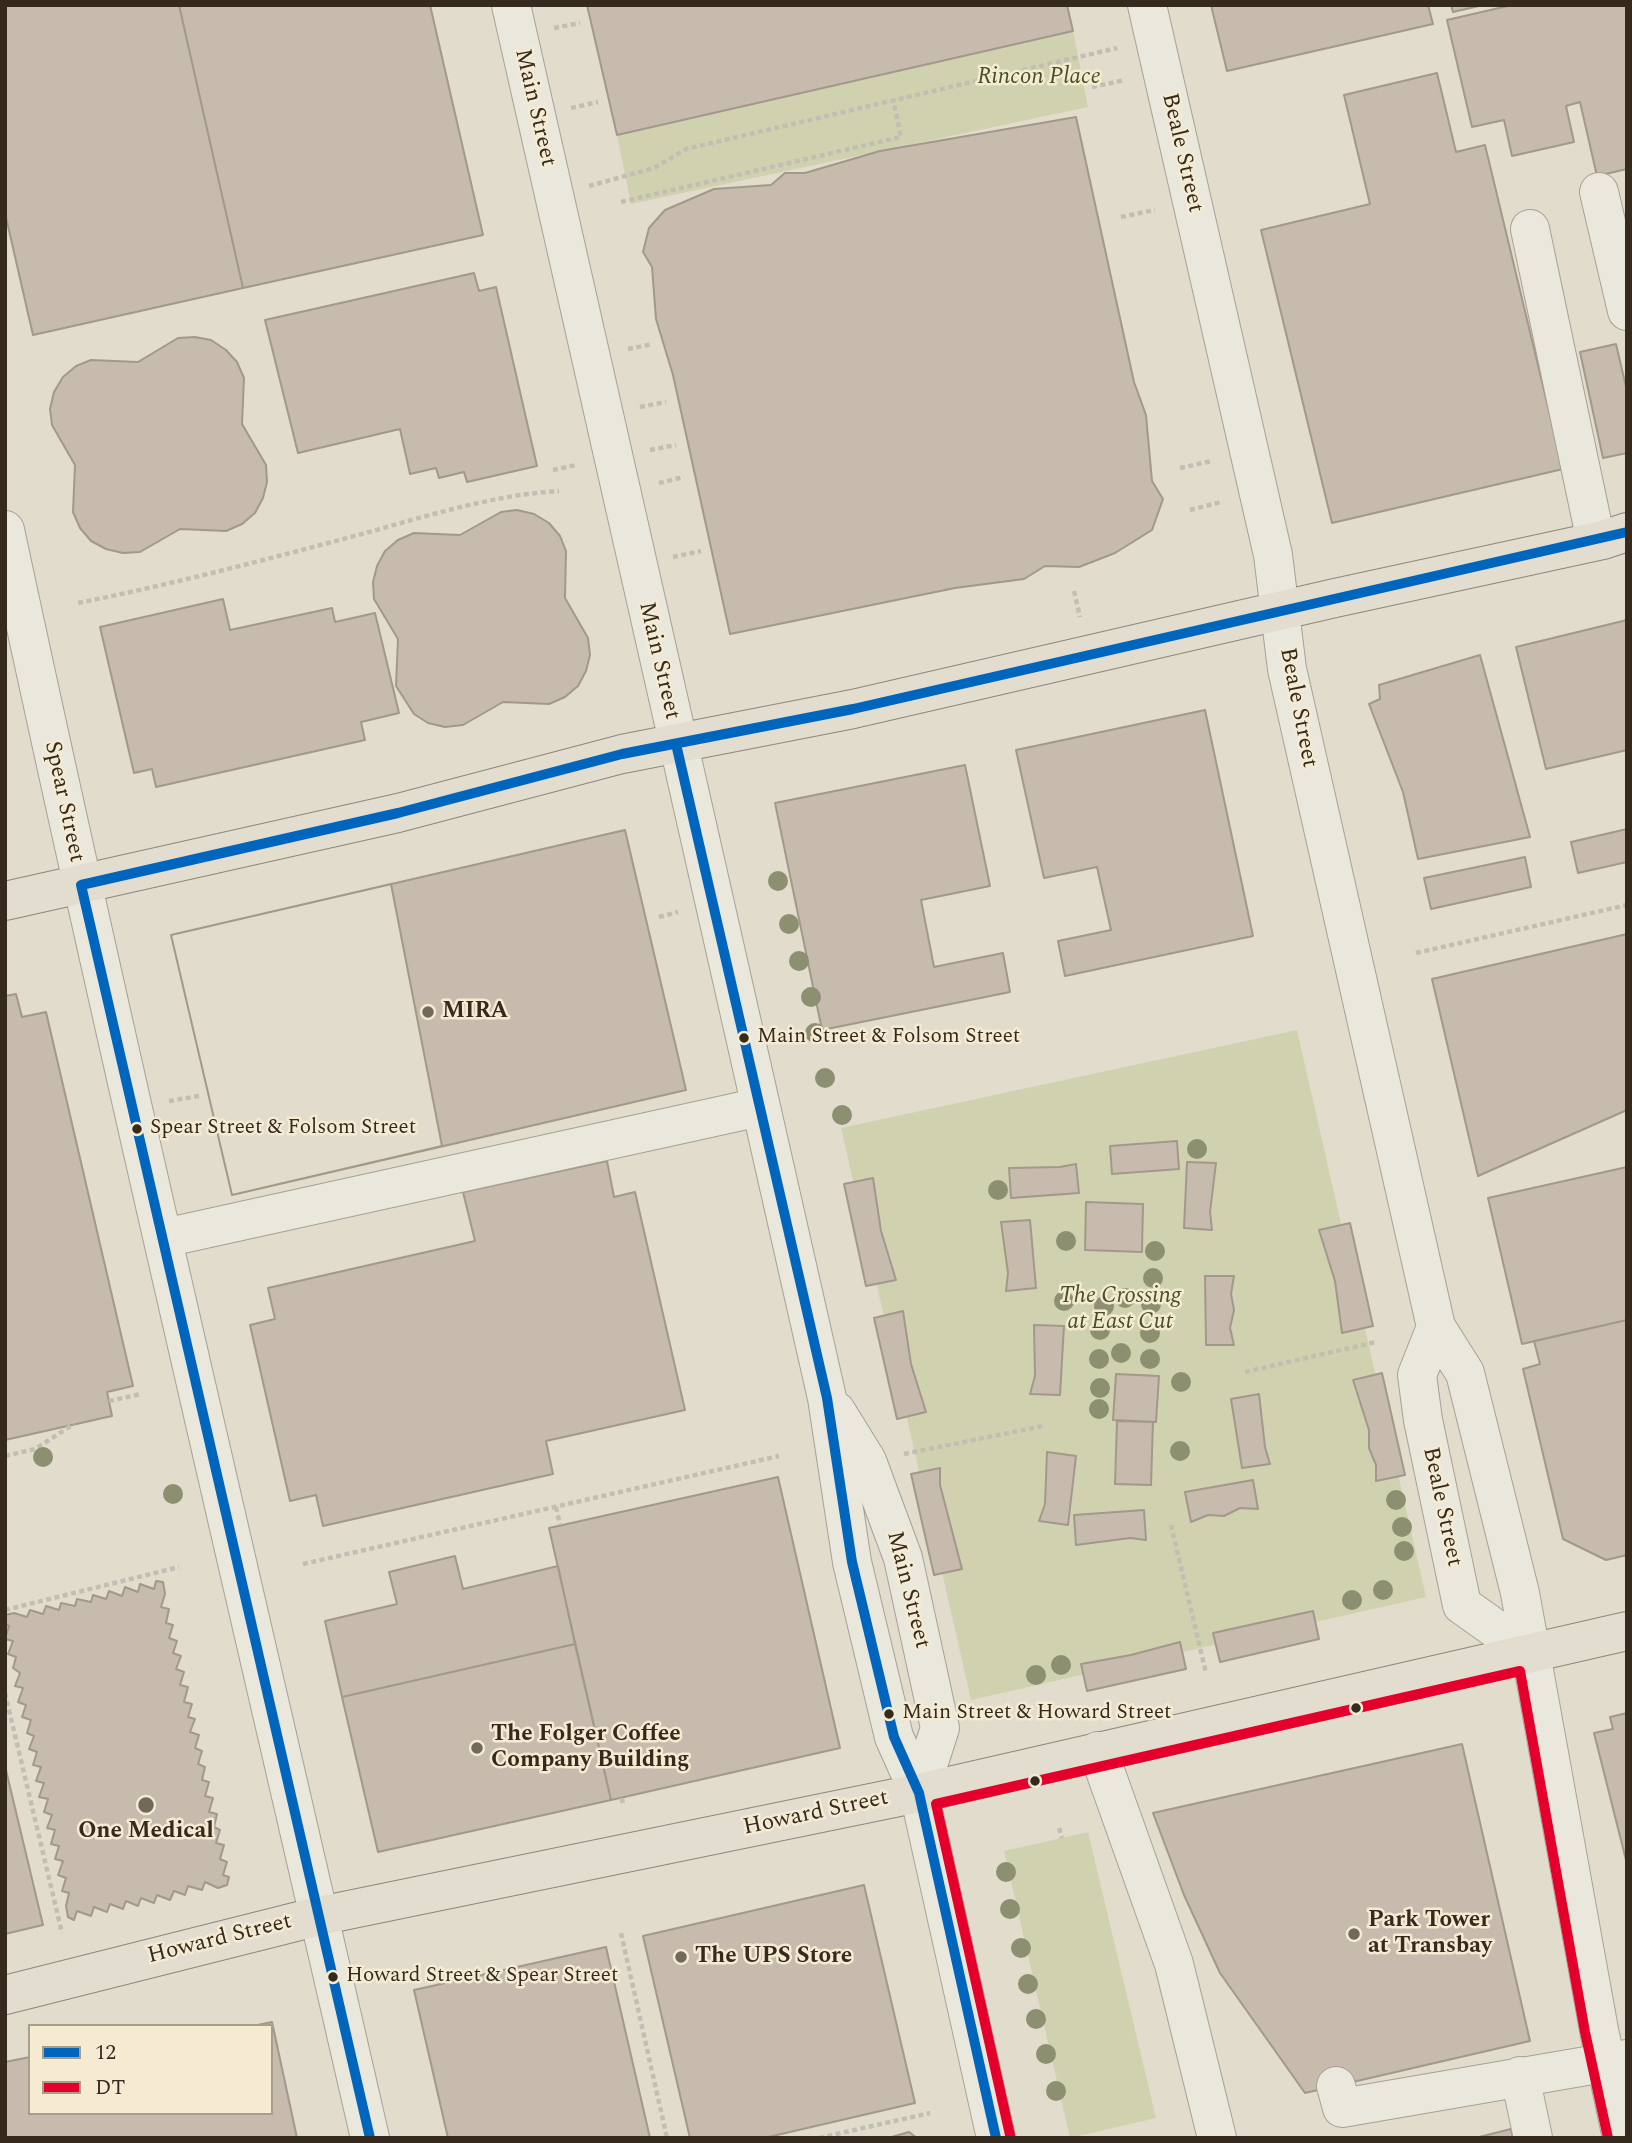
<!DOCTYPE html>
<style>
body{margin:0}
#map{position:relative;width:1632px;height:2143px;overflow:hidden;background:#e2dccc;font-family:Spectral,serif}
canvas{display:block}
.frame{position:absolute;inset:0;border:7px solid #362a1e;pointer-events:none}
.legend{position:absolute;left:28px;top:2024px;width:245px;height:91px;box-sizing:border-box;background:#f4ebd2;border:2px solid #a89e8a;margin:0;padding:9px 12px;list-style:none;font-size:21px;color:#362a1e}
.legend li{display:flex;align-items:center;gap:14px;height:35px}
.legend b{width:35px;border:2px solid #a89e8a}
</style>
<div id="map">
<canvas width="1632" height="2143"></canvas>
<div class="frame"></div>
<ul class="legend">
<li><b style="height:9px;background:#0065bd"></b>12</li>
<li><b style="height:9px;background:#e4002b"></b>DT</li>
</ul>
</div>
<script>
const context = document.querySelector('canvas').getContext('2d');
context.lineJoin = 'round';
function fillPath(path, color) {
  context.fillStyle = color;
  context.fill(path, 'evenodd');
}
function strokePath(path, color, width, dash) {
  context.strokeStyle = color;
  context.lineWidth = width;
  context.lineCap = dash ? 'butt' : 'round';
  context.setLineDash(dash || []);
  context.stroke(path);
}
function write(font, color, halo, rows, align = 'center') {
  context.font = font + ' Spectral,serif';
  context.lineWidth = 5;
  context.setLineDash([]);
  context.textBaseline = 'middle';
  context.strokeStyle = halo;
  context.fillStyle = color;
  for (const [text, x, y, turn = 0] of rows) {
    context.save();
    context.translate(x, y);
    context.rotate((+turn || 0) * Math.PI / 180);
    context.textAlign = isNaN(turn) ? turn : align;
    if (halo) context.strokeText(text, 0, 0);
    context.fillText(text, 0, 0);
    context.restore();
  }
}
fillPath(new Path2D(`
 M1073,31l15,76 -457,97 -14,-69z
 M1297,1030l129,567 -455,103 -130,-572z
 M1088,1832l68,286 -86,20 -66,-287z`), '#d0d2af');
const building = new Path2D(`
 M5,5h174l64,283 -210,47 -28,-122z
 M179,5h251l53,230 -240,53z
 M587,5h480l6,26 -456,104z
 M1211,5h217l5,19 -206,47z
 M1451,5h32l-30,7z
 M1512,5h115v164l-30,7 -17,-74 -14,4 8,36 -62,14 -8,-36 -32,7 -25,-107z
 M1437,73l19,79 29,-7 78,324 -231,54 -71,-293 109,-26 -26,-109z
 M1076,117l58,265 12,33 6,66 11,18 -11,31 -37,23 -36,14 -34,-1 -21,13 -69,9 -225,46 -57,-259 -17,-56 -4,-52 -9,-15 6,-24 16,-18 49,-21 57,-4 14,-12h20l75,-22z
 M474,273l5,18 17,-4 41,179 -70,16 -3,-10 -25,6 -3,-10 -26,6 -10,-45 -102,24 -33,-133z
 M195,337l16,3 15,10 11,12 7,16 -2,46 24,41 1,17 -4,16 -8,15 -13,11 -16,7 -46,-2 -40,23 -17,1 -17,-4 -15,-8 -11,-13 -7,-16 2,-47 -23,-40 -2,-16 4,-17 9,-15 13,-11 15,-6 47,2 40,-24z
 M1616,344l11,47v62l-24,5 -23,-106z
 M517,510l17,4 15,9 11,13 6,15 -1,47 23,40 2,17 -4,16 -8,15 -13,11 -16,7 -46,-2 -40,23 -18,2 -17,-4 -14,-9 -18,-28 2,-47 -24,-40 -1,-17 4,-16 8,-15 13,-11 16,-7 46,2 41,-23z
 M223,599l7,31 102,-22 3,14 40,-9 24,100 -38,9 4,18 -209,47 -4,-18 -18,4 -34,-146z
 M1627,620v130l-81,19 -30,-122z
 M1480,655l50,182 -112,22 -15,-67 -34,-88 11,-5 -1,-14z
 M1205,710l48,226 -188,40 -7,-35 53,-11 -14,-63 -53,11 -28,-128z
 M965,765l25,121 -69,14 13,67 69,-14 7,39 -188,38 -47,-227z
 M1627,829v33l-49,11 -7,-31z
 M625,830l61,260 -454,105 -61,-260z
 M1525,857l6,30 -100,22 -7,-31z
 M391,884l51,262 -210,49 -61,-260z
 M1627,934v176l-149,66 -46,-197z
 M16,994l6,23 24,-5 87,374 -26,6 5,24 -107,24v-444z
 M1177,1141l2,28 -67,5 -2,-28z
 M607,1161l7,36 21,-5 50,218 -139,31 7,33 -230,52 -7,-31 -26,6 -40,-176 25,-6 -7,-31 207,-47 -12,-49z
 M1187,1162l29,1 -6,49 2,18 -28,-2z
 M1076,1164l3,29 -68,5 -2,-30 51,-1z
 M1627,1167v153l-105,24 -34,-146z
 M873,1178l8,53 15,49 -30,6 -22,-102z
 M1086,1202l57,2 -1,48 -57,-2z
 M1030,1220l6,68 -30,3 2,-18 -7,-51z
 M1350,1223l23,103 -31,7 -7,-52 -16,-51z
 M1205,1276h29l-3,18 3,16 -4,18 4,17h-28z
 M903,1311l8,53 15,48 -29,7 -23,-101z
 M1627,1320v235l-21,5 -43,-21 -40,-170 17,-5 -6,-23z
 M1034,1325l30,1 -4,69 -30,-1 5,-18z
 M1382,1373l23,102 -29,6v-16l-7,-17v-18l-16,-50z
 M1116,1374l43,2 -3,46 -43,-2z
 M1259,1394l6,53 5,17 -28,4 -11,-69z
 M1117,1421l36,1 -2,63 -36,-1z
 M1047,1452l29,4 -8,69 -29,-4 6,-17z
 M940,1468v17l22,84 -28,6 -23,-101z
 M778,1477l62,271 -229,52 -62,-272z
 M1253,1480l5,29 -18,-1 -16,8 -16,-1 -17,7 -6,-30z
 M1144,1510l2,30 -16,-2 -54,7 -2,-30z
 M455,1556l8,33 95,-23 17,78 -233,53 -17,-76 72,-17 -8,-32z
 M156,1581l7,1 2,12 -4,13 8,2 -3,14 7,2 -4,13 8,3 -4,12 8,3 -5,13 8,3 -4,13 8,2 -4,15 8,2 -4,13 7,2 -5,13 9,3 -4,13 7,3 -4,13 7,3 -3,13 7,2 -4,14 8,2 -4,14 8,2 -3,13 6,3 -4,13 8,2 -4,14 7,3 -4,13 6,2 -2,8 -9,3 -13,-6 -3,8 -14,-4 -3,9 -11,-4 -4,9 -13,-5 -3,8 -13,-5 -3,8 -12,-5 -3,8 -13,-5 -3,8 -13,-5 -3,9 -14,-5 -3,9 -6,-3 -2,-11 3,-13 -7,-2 4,-13 -8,-3 5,-14 -8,-2 4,-13 -8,-2 4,-14 -8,-2 5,-13 -8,-3 4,-13 -9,-2 5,-14 -8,-2 5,-14 -8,-2 4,-13 -8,-3 5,-13 -7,-3 4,-13 -9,-3 4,-12 -8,-3 5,-14 -8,-2 5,-13 -7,-5 3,-11 -8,-3 5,-13 -8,-2 4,-13 -4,-2v-9l9,-2 13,4 3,-7 13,4 3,-8 13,4 2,-7 14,3 2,-7 14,3 2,-7 13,4 3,-8 13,5 3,-9 13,5 2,-8 14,5z
 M1313,1611l6,28 -99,23 -7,-29z
 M1180,1642l6,27 -99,22 -6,-27 50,-9z
 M575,1644l36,156 -233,52 -36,-155z
 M1627,1713v151l-33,-131 19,-4 -3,-12z
 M1462,1744l68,297 -225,52 -85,-120 -36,-78 -31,-82z
 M5,1766l38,159 -38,9z
 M864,1885l51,218 -151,35h-74l-47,-202z
 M606,1947l44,191h-202l-34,-148z
 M272,2022l25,116h-292v-76l25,-5v56h241v-87h-18z
 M1511,2129l2,9h-38z
 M909,2132l8,6h-29z`);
fillPath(building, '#c6bbad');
strokePath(building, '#a2988b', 2);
const minor = new Path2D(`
 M511,5l316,1393 25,164 42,175 25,56 77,345
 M1147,5l126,550 14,114 149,658 29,46 55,220 79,437 23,108
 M1599,192l28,119
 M1530,229l66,312
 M5,530c115,537 242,1072 365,1608
 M164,1238l596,-131
 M1436,1327l-19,48 6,45 39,185 69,49
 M836,1411l31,50 36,97 37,170 -21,65
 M1098,1751l76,213 43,174
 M1520,2076l13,62
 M1336,2086l6,22 285,-49`);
const major = new Path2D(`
 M5,901l393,-88 224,-59 231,-45 482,-111 268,-58 24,-8
 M5,1995l314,-79 600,-123 708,-162`);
strokePath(minor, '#a7a195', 40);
strokePath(major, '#8d877c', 40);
strokePath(new Path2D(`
 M554,28l26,-5
 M1092,87l33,-7
 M571,108l27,-6
 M589,186l65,-18 32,-19 431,-101
 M621,202l280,-65 -8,-38
 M1121,217l34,-7
 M628,349l25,-5
 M640,407l26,-5
 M650,450l26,-5
 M1180,468l32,-7
 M553,470l23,-5
 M659,483l25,-6
 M1190,510l31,-8
 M673,557l28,-6
 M1074,591l6,26
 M78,603c96,-19 190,-44 284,-69 65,-18 130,-39 197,-43
 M659,917l19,-5
 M1416,953l211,-48
 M169,1101l30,-5
 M1245,1372l131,-30
 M109,1401l32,-7
 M904,1454l139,-28
 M5,1456l30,-7 39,-25
 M556,1507l4,18
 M1171,1525l35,148
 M303,1564l476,-108
 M5,1610l174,-43
 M5,1693l57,240
 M622,1798l1,7
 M1059,1828l3,10
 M621,1933l46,205
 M819,2138l111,-25`), '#c3beb4', 4.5, [5, 3.5]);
strokePath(minor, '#eae7dd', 38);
strokePath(major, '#e2ddcf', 38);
strokePath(new Path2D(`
 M676,744l151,654 25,164 42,175 25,56 77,345
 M370,2138l-289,-1253 317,-72 224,-59 231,-45 774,-177`), '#0065bd', 10);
strokePath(new Path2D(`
 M1010,2135l-74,-331 584,-133 65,361 23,106`), '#e4002b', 10);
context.fillStyle = '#8c9070';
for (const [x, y] of [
 [778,881],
 [789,924],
 [799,961],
 [811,997],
 [815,1033],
 [825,1078],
 [842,1115],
 [1197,1149],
 [998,1190],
 [1066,1241],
 [1155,1251],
 [1153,1278],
 [1125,1298],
 [1064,1301],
 [1151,1304],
 [1104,1306],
 [1100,1330],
 [1150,1333],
 [1121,1353],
 [1099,1359],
 [1150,1359],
 [1181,1382],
 [1100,1388],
 [1099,1409],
 [1180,1451],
 [43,1457],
 [173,1494],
 [1396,1500],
 [1402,1527],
 [1404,1551],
 [1383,1590],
 [1352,1600],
 [1061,1665],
 [1036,1675],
 [1006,1872],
 [1010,1909],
 [1021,1948],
 [1028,1984],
 [1036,2019],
 [1046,2054],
 [1056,2091]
]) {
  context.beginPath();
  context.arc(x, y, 10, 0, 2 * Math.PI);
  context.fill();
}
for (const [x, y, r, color] of [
 [428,1012,7,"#72685b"],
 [744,1038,6,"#362a1e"],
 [137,1129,6,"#362a1e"],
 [1356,1708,6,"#362a1e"],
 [889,1714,6,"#362a1e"],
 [477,1748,7,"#72685b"],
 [1035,1781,6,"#362a1e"],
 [146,1805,9,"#72685b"],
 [1354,1934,7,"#72685b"],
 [681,1957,7,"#72685b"],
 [333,1977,6,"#362a1e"]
]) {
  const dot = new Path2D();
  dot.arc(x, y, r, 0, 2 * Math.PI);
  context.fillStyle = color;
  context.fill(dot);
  strokePath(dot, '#f4ebd2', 2.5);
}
write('21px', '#362a1e', '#f4ebd2', [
 ["Main Street & Folsom Street",757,1038],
 ["Spear Street & Folsom Street",150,1129],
 ["Main Street & Howard Street",902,1714],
 ["Howard Street & Spear Street",346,1977]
], 'left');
write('italic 23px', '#455125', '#f4ebd2', [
 ["Rincon Place",1039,78],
 ["The Crossing",1120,1297],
 ["at East Cut",1120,1323]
]);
write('23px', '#362a1e', '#f4ebd2', [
 ["Main Street",534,108,77],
 ["Beale Street",1181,153,77],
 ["Main Street",658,661,77],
 ["Beale Street",1297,708,79],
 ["Spear Street",63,802,78],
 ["Beale Street",1441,1507,78],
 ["Main Street",907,1590,76],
 ["Howard Street",816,1814,-12],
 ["Howard Street",220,1940,-14]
]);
write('bold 23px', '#362a1e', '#f4ebd2', [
 ["MIRA",442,1012],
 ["The Folger Coffee",491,1735],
 ["Company Building",491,1761],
 ["One Medical",146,1832,"center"],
 ["Park Tower",1368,1921],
 ["at Transbay",1368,1947],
 ["The UPS Store",695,1957]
], 'left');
</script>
